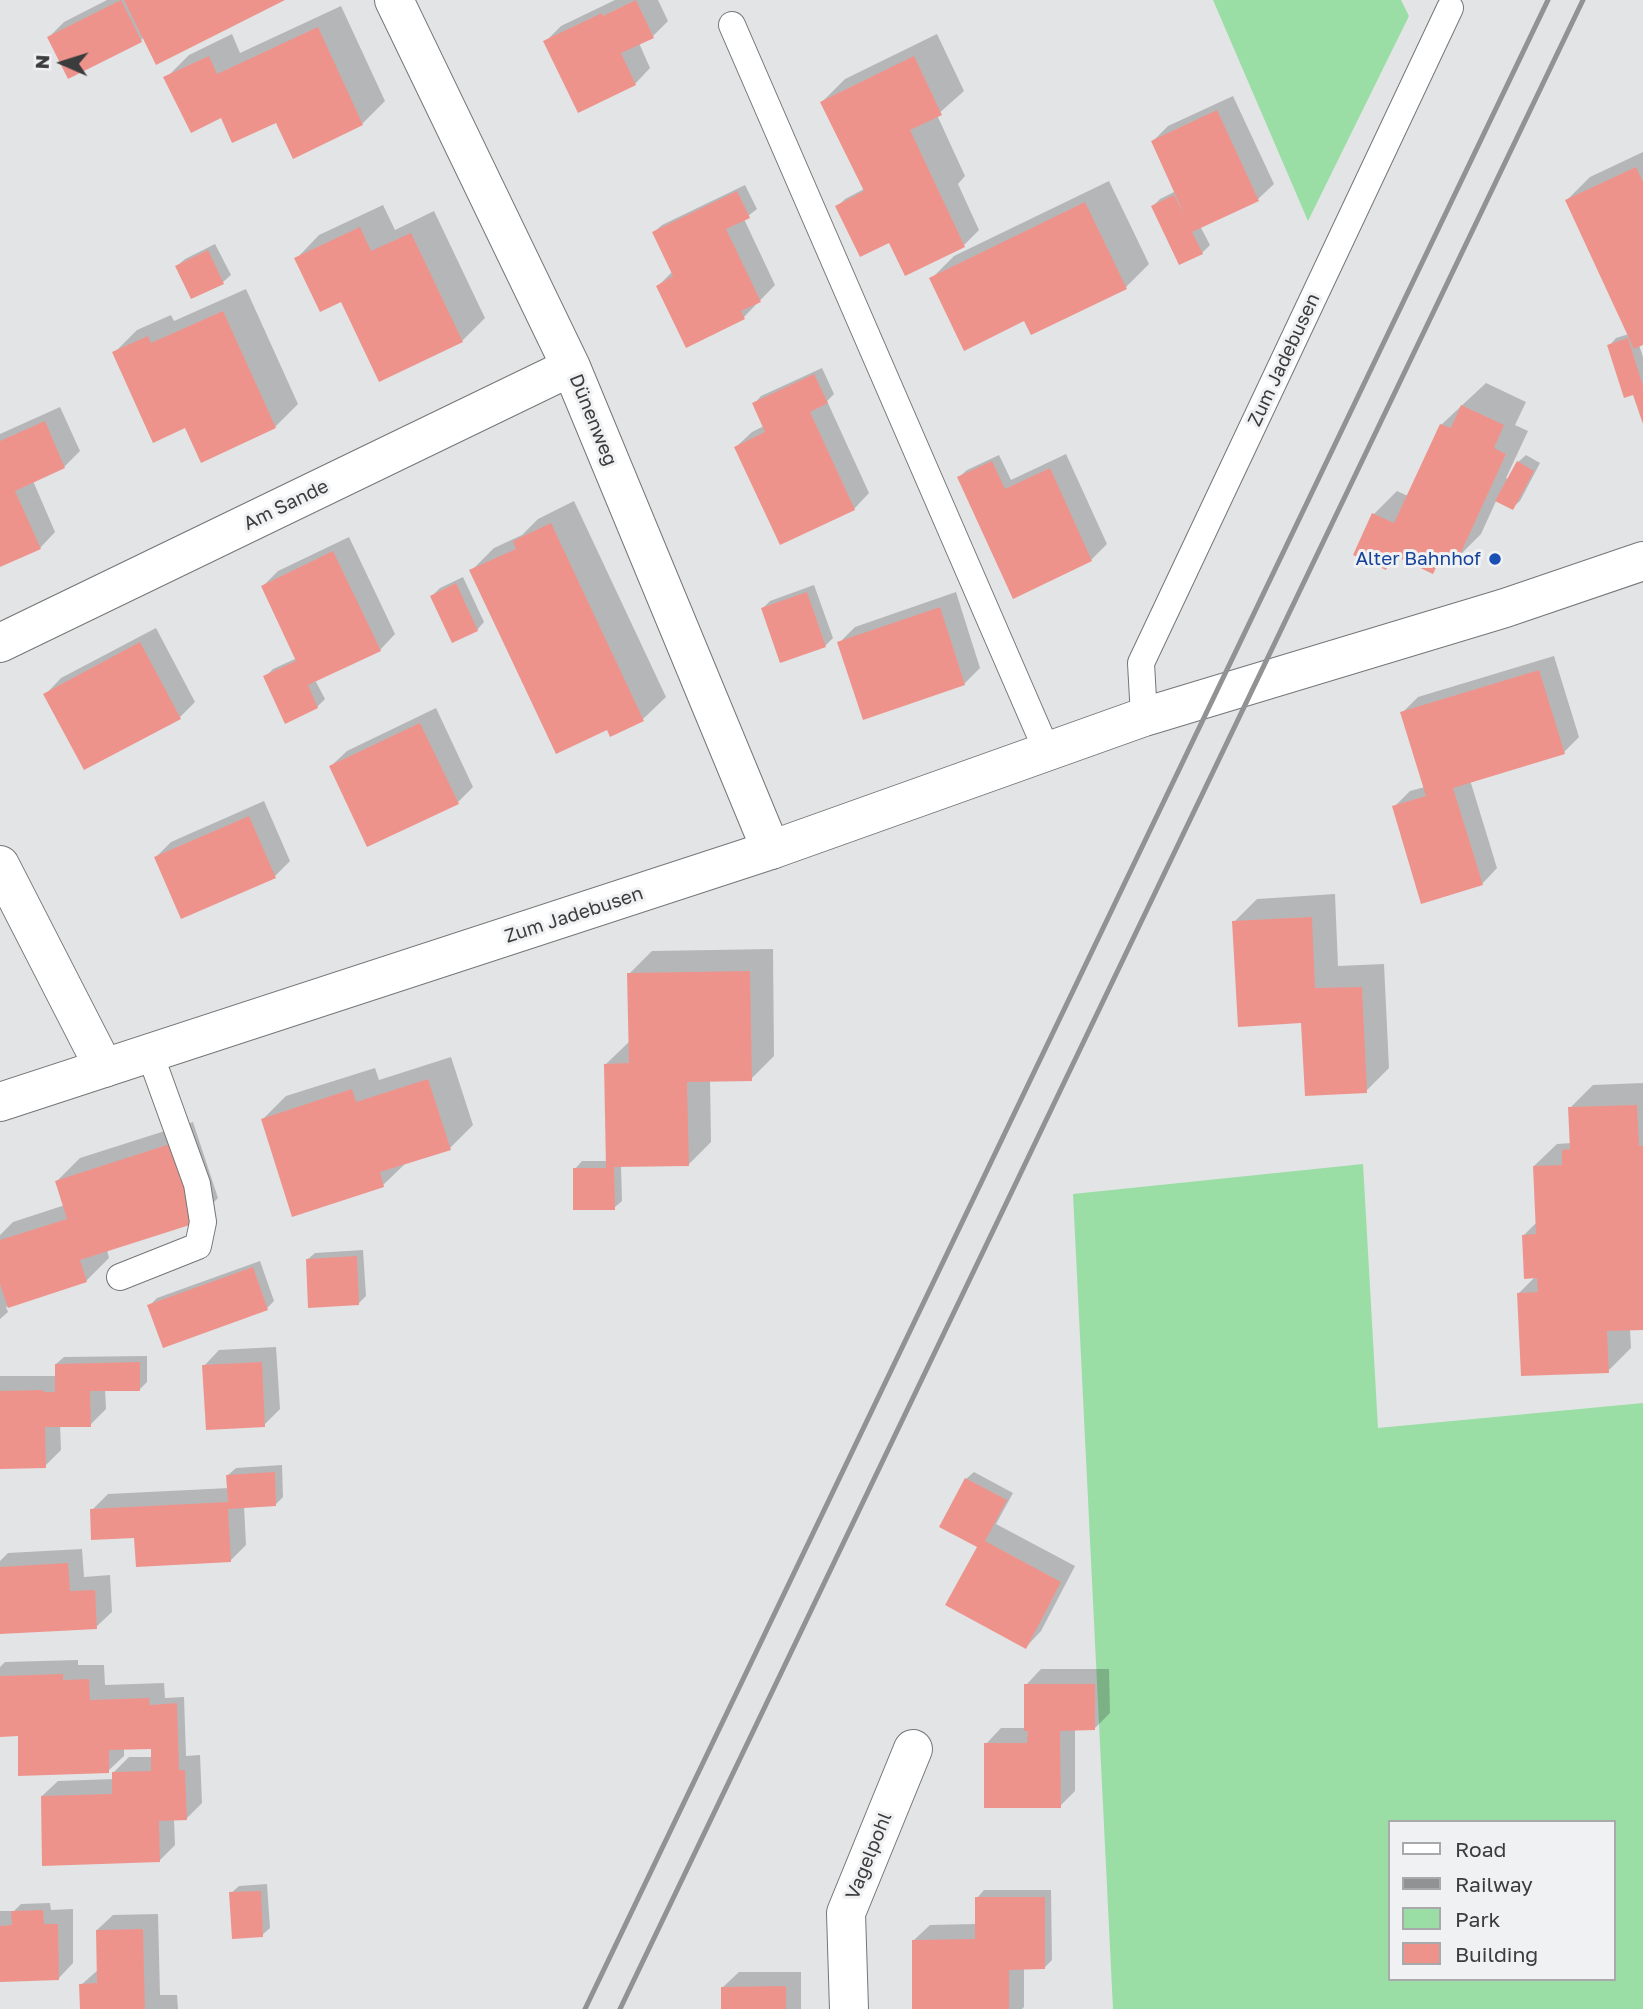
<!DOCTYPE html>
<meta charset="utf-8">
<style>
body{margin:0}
#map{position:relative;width:1643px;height:2009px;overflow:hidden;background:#e3e4e6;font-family:"Golos Text",sans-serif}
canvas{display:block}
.legend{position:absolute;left:1388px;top:1820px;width:228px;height:161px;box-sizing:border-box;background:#f0f1f3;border:2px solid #a8a9aa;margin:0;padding:9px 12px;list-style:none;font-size:21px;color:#3b3c3d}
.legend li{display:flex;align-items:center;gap:14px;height:35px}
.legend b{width:35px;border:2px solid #a8a9aa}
.north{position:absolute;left:28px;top:28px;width:70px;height:70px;-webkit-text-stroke:5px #f0f1f3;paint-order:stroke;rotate:273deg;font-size:19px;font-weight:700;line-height:28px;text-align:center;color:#3b3c3d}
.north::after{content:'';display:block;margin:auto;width:24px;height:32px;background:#3b3c3d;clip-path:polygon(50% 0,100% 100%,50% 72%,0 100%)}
</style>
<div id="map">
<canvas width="1643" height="2009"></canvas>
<ul class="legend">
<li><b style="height:9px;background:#fff"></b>Road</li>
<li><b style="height:9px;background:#919294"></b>Railway</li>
<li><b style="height:19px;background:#9adea6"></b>Park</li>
<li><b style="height:19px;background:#ee938c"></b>Building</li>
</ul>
<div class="north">N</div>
</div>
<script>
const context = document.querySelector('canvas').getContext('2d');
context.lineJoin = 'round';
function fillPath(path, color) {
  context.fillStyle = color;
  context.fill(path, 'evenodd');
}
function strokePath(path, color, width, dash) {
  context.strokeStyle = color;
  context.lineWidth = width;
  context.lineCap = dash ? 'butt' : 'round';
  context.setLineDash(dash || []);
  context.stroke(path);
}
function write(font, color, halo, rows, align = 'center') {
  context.font = font + ' "Golos Text",sans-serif';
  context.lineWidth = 6;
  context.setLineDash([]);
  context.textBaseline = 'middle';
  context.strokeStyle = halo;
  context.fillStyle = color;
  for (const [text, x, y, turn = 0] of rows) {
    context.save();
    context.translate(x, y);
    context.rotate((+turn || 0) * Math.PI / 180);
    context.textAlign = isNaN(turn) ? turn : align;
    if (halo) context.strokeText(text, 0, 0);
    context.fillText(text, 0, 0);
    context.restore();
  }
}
fillPath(new Path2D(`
 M1213,0h188l8,16 -101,205z
 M1363,1164l15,264 265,-25v606h-530l-40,-815zM1389,1822h224v157h-224z`), '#9adea6');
fillPath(new Path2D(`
 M107,0h174l-137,37 -3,3 -92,-3 15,-15z
 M615,0h43l10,21 -15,15 -14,7 11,25 -15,16 -89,-43 15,-15z
 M341,6l44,95 -23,23 -140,-8 -56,-38 23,-23 43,-21 8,19z
 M937,34l27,57 -27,24 28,61 -7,8 21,46 -15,15 -74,-4 -52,-35 7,-7 19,-10 -42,-87 23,-23z
 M1233,96l41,88 -16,15 -58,27 10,19 -8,8 -49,-47 7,-7 16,-8 -23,-50 15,-15z
 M1643,152v191l-4,2 4,12v63l-9,-28 -25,-46 7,-8 13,-4 -62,-134 23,-23z
 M1109,181l40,83 -23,23 -94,46 -7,-14 -94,-40 23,-23z
 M745,185l12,24 -13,10 31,66 -31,32 -86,-31 15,-15 -19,-39 8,-7z
 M383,205l12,25 39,-19 51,107 -23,23 -120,-42 -45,-41 22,-23z
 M215,244l16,31 -8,7 -46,-16 8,-7z
 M246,289l52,115 -23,23 -89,-2 -72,-72 23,-23 34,-15 3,6z
 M822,368l12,26 -7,7 42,92 -15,16 -118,-62 16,-15 12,-6 -10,-22 7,-8z
 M1486,383l40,19 -11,23 13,6 -22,47 3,1 9,-17 8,-7 14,8 -20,38 -8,7 -15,-9 -16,35 -23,23 -7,-4 -19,19 -34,-16 -12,12 -12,-54 23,-23 11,5 33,-71z
 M60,407l20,44 -16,16 -31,14 22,51 -15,16 -40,17v-131z
 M1066,454l41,90 -16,16 -132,-83 8,-7 32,-15 12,25z
 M574,501l92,196 -23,22 -172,-148 23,-23 28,-13 16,-16z
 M349,537l46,97 -15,16 -65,30 10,19 -8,8 -52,-30 8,-8 24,-11 -34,-72 15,-15z
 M463,577l21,45 -7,8 -45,-34 8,-8z
 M814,585l19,53 -8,8 -62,-38 7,-7z
 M956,592l24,76 -16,16 -125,-41 16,-16z
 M156,628l39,74 -15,15 -134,-23 15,-16z
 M1554,656l25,81 -15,15 -94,28 27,88 -15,16 -88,-77 16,-16 15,-4 -23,-74 16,-16z
 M436,708l37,79 -15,15 -127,-36 16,-15z
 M264,801l26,60 -15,15 -119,-19 15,-15z
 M1335,894l3,72 46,-2 5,104 -23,23 -63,-69 -69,-100 23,-23z
 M773,949l1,107 -23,23 -41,1 1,62 -23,23 -67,1 1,35 -8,7 -39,-39 7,-8h25l-1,-97 24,-23 -1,-67 23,-23z
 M451,1057l22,68 -23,23 -43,14 -24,23 -120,-66 23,-23 89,-28 4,12z
 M1643,1083v245l-13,1 1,19 -23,23 -89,-78 17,-17 -12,-41 13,-13 -3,-56 23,-22 15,-1 -2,-35 23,-23z
 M193,1122l25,76 -23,23 -88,29 2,8 -23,23 -80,26 2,5 -8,7v-84l13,-13 52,-17 -8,-24 23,-23z
 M363,1250l3,46 -8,8 -51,-44 8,-7z
 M260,1261l14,40 -7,7 -118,-2 8,-8z
 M276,1347l4,62 -16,16 -60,-59 15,-16z
 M147,1356v26l-7,7h-35l1,20 -16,16h-30l1,25 -16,16 -45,1v-91h57l-1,-12 8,-7z
 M282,1465l1,32 -7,7 -32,2 2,39 -16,16 -94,-25 -44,-26 16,-16 121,-6 -1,-13 8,-7z
 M974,1472l39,21 -17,31 79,42 -34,65 -15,16 -47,-101 -13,-67z
 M82,1549l2,28 26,-2 2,37 -16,15 -96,5v-71l8,-8z
 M78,1660v5h26l1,20 59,-2 1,15 19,-1 2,59 14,-1 2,48 -16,16h-12l1,26 -15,15 -118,-64 16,-15 56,-2 -1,-6 16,-16h24l-1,-12 -28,3v8l-16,15 -85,-37 -23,1v-68l5,-5z
 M1041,1669h68l1,44 -16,16h-19v62l-15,15 -74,-62 15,-16h25v-43z
 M267,1884l3,44 -8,7 -31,-42 8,-7z
 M984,1890h67l1,70 -7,7 -21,1v39l-2,2h-108v-69l16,-15 47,-1v-26z
 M50,1903l1,7 22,-1v54l-15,16 -58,1v-69h14l7,-7z
 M158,1914l2,81h17l1,14h-96l-1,-24 18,-16 -2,-39 16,-15z
 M739,1972h62v37h-78v-22z`), '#0003');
fillPath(new Path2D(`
 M121,0l21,42 -74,37 -21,-42z
 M124,0h161l-129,65z
 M636,0l18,38 -33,15 15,32 -58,28 -35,-72 59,-28 1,3z
 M318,27l45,98 -70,34 -17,-36 -44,20 -11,-25 -30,15 -28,-56 46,-21 8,18z
 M914,56l28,59 -32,15 55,117 -60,29 -16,-33 -29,14 -25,-51 29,-15 -44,-89z
 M1217,110l42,91 -67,31 11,22 -24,11 -28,-59 23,-11 11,21 -34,-75z
 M1636,167l7,15v163l-9,4 -69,-149z
 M737,191l13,27 -24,11 35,73 -20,9 4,8 -59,29 -30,-62 17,-10 -21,-44z
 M1085,202l42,87 -96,46 -7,-14 -60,30 -35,-73z
 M360,227l11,24 40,-18 52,109 -84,40 -38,-80 -21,10 -26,-54z
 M208,250l16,34 -33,15 -16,-33z
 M223,311l53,117 -75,35 -16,-35 -32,15 -41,-91 36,-16 3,7z
 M1628,338l15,48v38l-10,-29 -9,3 -17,-53z
 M814,374l14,29 -18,9 45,98 -75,35 -46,-98 31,-15 -13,-29z
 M1461,405l43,20 -10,23 12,6 -48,105 -15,-7 -10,22 -40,-19 -7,15 -33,-15 19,-42 22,10 46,-99 11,4z
 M45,421l20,47 -50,23 26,58 -41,18v-126z
 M992,461l13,28 45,-21 42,93 -79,38 -56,-122z
 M1517,461l17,10 -21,39 -18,-9z
 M551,523l93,198 -34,16 -3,-7 -51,24 -87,-184 47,-21 -3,-8z
 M333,551l48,100 -73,34 10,23 -33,16 -22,-48 33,-15 -35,-75z
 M456,583l22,48 -26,12 -22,-47z
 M807,592l19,55 -46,16 -19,-55z
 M940,607l25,78 -102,35 -26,-78z
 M140,642l41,77 -97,51 -41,-76z
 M1539,670l26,84 -112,34 30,97 -62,19 -29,-98 34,-10 -26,-84z
 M420,723l39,81 -92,43 -38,-81z
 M249,816l27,62 -95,41 -27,-62z
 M1312,917l3,71 47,-1 5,106 -62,3 -4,-73 -63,4 -6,-106z
 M750,971l2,110 -65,1 2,84 -75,1 1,43h-42v-42h33l-2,-104 25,-1 -2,-90z
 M428,1079l23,71 -71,22 4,15 -92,30 -31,-98 91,-30 4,13z
 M1637,1105l2,41h4v184l-36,1 2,42 -88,3 -4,-83 21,-1 -1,-14 -13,1 -2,-44 14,-1 -3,-68 29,-1v-15l8,-1 -2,-42z
 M170,1144l26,79 -116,37 7,22 -79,26 -8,-24v-44l67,-21 -12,-38z
 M357,1256l2,49 -51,3 -2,-49z
 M253,1267l15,43 -105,38 -16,-43z
 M140,1362v29h-50l1,36h-46l1,41 -46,1v-78l43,-1 1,2h11v-28z
 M262,1362l3,65 -59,3 -4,-65z
 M275,1472l1,34 -48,3 3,53 -95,5 -2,-29 -43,2 -1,-31 138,-7 -2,-27z
 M965,1478l42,22 -22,41 76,41 -35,67 -81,-44 32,-58 -38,-20z
 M68,1563l2,28 25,-1 2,39 -97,5v-67z
 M63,1674v6l26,-1 1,21 59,-2 1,7 27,-2 2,67h6l2,50 -28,1 1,41 -118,4 -1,-70 71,-2v-22l39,-1v-22l-42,1v23l-91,3v-40l-18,1v-61z
 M1024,1684h71v46l-35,1 1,77h-77v-65h43l1,-12h-4z
 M261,1891l2,46 -31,2 -3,-47z
 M975,1897h70v72l-36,1v39h-97v-69l63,-1z
 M43,1910l1,14h14l1,56 -59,2v-56l12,-1 -1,-14z
 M143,1929l2,80h-65l-1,-25 18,-1 -1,-53z
 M786,1986v23h-65v-22z`), '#ee938c');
const lane = new Path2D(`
 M732,25l315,726
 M1144,717l-3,-54 309,-655
 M120,1277l78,-31 5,-24 -6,-38 -47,-130`);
const street = new Path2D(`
 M394,0l177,367 200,483
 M0,643l571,-276
 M0,865l104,203
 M849,2009l-3,-96 67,-164`);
const secondary = new Path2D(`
 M0,1102l771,-252 373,-133 361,-109 138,-47`);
strokePath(lane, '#747677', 28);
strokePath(street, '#747677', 40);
strokePath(secondary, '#747677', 40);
strokePath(lane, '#fff', 26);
strokePath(street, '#fff', 38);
strokePath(secondary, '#fff', 38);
strokePath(new Path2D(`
 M585,2009l963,-2009
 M620,2009l963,-2009`), '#919294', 5);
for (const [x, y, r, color] of [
 [1495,559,7,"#1a4fb4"]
]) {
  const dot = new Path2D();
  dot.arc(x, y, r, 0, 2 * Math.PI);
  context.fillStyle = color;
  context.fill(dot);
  strokePath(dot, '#f0f1f3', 2.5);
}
write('19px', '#3b3c3d', '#f0f1f3', [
 ["Zum Jadebusen",1284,360,-65],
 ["Dünenweg",593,420,68],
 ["Am Sande",286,505,-26],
 ["Zum Jadebusen",574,915,-18],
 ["Vagelpohl",869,1856,-68]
]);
write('19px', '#164399', '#f0f1f3', [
 ["Alter Bahnhof",1481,559]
], 'right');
</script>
